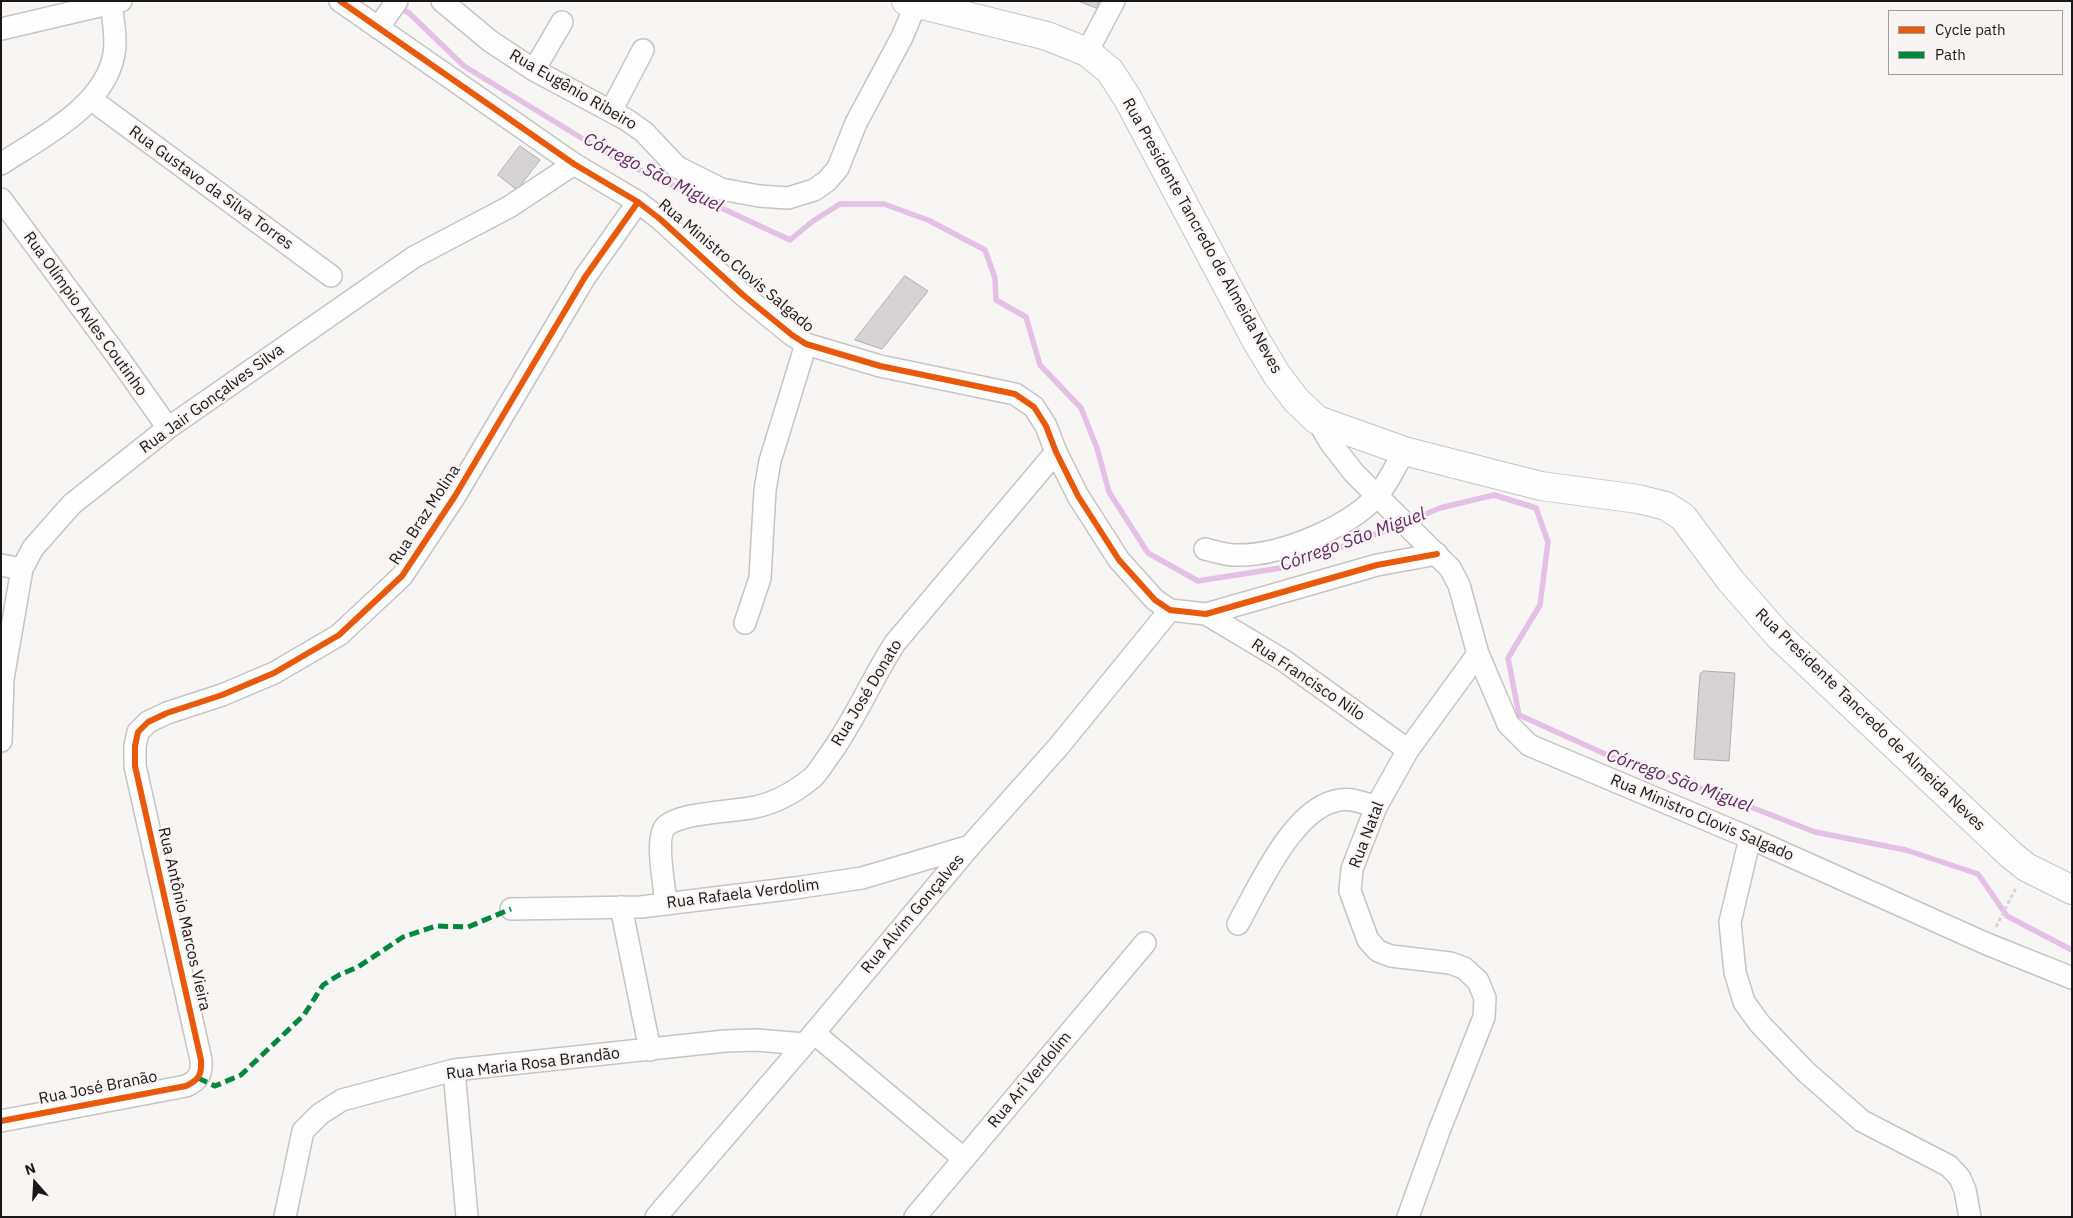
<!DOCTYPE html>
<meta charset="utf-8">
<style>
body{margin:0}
#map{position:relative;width:2073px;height:1218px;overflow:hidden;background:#f8f5f5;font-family:"IBM Plex Sans",sans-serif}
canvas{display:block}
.frame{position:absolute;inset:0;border:2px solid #191717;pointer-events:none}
.legend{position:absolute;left:1888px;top:10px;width:175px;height:65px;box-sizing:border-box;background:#f9f4f4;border:1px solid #9f9c9c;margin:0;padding:6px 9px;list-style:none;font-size:15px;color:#191717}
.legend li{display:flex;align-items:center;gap:10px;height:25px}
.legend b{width:25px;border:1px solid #9f9c9c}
.north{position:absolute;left:10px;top:1158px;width:50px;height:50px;-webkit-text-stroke:4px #f9f4f4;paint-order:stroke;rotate:341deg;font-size:14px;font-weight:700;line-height:20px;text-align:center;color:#191717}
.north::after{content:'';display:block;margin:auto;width:18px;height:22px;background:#191717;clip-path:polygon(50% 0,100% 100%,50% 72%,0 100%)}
</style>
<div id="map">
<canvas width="2073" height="1218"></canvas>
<div class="frame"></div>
<ul class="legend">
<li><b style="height:6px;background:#e8590c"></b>Cycle path</li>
<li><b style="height:6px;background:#00873e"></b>Path</li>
</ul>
<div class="north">N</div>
</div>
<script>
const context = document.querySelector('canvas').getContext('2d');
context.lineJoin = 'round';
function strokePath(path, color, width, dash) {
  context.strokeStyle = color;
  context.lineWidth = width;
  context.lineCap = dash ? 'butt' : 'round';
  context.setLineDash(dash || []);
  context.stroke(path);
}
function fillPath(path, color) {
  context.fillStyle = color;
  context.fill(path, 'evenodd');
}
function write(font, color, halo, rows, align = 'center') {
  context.font = font + ' "IBM Plex Sans",sans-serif';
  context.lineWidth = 4.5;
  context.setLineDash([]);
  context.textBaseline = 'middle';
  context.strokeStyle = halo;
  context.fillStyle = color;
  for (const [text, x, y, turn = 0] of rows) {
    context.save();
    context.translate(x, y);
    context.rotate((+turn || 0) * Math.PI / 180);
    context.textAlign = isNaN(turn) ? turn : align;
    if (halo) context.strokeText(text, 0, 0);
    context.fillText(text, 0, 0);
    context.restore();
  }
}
strokePath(new Path2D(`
 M397,6l12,7 55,53 150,92 176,82 23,-19 27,-17h44l44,16 57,30 10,28 1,22 30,17 14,48 41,43 16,40 12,44 39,61 50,28 89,-14 114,-42
 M1409,521l31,-13 54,-13 42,13 12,34 -8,63 -32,53 11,57 106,48 87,29 103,40 91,18 72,24 29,42 65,34`), '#e4c0e4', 5.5);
const building = new Path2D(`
 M1078,1h21l-2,7z
 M520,146l20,14 -23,30 -19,-15z
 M905,276l23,15 -46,58 -27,-9z
 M1704,671l31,2 -6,88 -35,-2 6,-85z`);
fillPath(building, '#d5d3d3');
strokePath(building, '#afadae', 1);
const street = new Path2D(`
 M340,1l234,163 64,38 22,17 83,76 49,40 14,9 74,22 135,28 19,13 12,19 10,26 22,44 41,64 36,40 15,10 36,4 171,-49 60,-11
 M442,1l48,40 44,29 93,50 17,12 33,35 44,22 38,7 29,2 26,-8 13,-9 11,-13 18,-45 46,-86 14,-33
 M378,28l19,-27
 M1,29l120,-28
 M1087,52l27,-51
 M534,70l28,-48
 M92,100l239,176
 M611,111l32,-61
 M1,164c41,-27 104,-58 113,-110 3,-16 -1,-34 -3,-50
 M1,199l114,154 53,75
 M1317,420l13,22 24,31 96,95 9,17 19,69 30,70 21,21 221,93 237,106 85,34
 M1205,549c9,2 20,6 29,6 44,2 113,-27 142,-58 12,-13 20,-32 28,-46
 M1,565l21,4
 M1206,614l77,46 125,90
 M745,623l15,-45 5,-88 5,-29 36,-117
 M1,741l2,-62 19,-110 11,-21 39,-44 96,-76 246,-171 95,-50 65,-43
 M1750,838l-20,84 5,50 9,30 16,22 46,48 56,49 87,45 11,12 5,12 5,27
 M666,904c-1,-17 -12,-66 0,-78 16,-14 67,-14 89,-19 20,-4 41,-16 57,-29 6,-5 11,-14 16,-21 26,-35 43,-77 67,-114l161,-191
 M621,907l29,143
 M511,909l130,-2 154,-19 67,-10 108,-32
 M1238,924c20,-36 54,-113 97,-123 14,-4 27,1 41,6
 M814,1033l149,125
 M454,1070l13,147
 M1,1121l185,-35c13,-6 16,-12 15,-26l-66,-294v-20l3,-14 10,-10 19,-9 55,-18 52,-22 65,-38 63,-59 53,-80 130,-219 53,-75
 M285,1217l18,-86 17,-17 22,-14 112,-30 271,-29 32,-1 47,4
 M656,1217l158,-184 156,-187 89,-100 111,-136
 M915,1217l230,-274
 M1408,1217l31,-86 45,-114 1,-19 -7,-17 -14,-13 -14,-5 -59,-7 -13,-5 -10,-11 -18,-49 2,-22 24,-62 32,-57 70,-96`);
const secondary = new Path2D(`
 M906,1l141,35 40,16 23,19 18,28 129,243 20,33 19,25 21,20 87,31 137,35 97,13 28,7 17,11 47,63 48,55 232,219 16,13 46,23`);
strokePath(street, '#c6c4c4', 24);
strokePath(secondary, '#c6c4c4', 30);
strokePath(new Path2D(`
 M1996,927l20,-39`), '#d8d6d6', 3, [4, 2.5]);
strokePath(street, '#fefefe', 21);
strokePath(secondary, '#fefefe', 28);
strokePath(new Path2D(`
 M198,1078l17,8 26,-11 63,-60 19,-30 16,-10 19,-8 45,-30 33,-11 32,1 43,-18`), '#00873e', 5, [10, 5]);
strokePath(new Path2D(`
 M340,1l234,163 64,38 22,17 83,76 49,40 14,9 74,22 135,28 19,13 12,19 10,26 22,44 41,64 36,40 15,10 36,4 171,-49 60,-11
 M1,1121l185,-35c13,-6 16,-12 15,-26l-66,-294v-20l3,-14 10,-10 19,-9 55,-18 52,-22 65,-38 63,-59 53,-80 130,-219 53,-75`), '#e8590c', 6);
write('16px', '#191717', '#f9f4f4', [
 ["Rua Eugênio Ribeiro",573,90,30],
 ["Rua Gustavo da Silva Torres",211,188,36],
 ["Rua Presidente Tancredo de Almeida Neves",1202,236,61],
 ["Rua Ministro Clovis Salgado",736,266,40],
 ["Rua Olímpio Avles Coutinho",85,314,54],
 ["Rua Jair Gonçalves Silva",212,399,-36],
 ["Rua Braz Molina",425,515,-57],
 ["Rua Francisco Nilo",1308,680,34],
 ["Rua José Donato",867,693,-59],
 ["Rua Presidente Tancredo de Almeida Neves",1870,720,44],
 ["Rua Ministro Clovis Salgado",1702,818,23],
 ["Rua Natal",1367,835,-69],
 ["Rua Rafaela Verdolim",743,894,-7],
 ["Rua Alvim Gonçalves",913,914,-50],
 ["Rua Antônio Marcos Vieira",184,919,77],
 ["Rua Maria Rosa Brandão",533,1064,-7],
 ["Rua Ari Verdolim",1030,1080,-50],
 ["Rua José Branão",98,1088,-11]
]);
write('italic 18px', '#622864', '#f9f4f4', [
 ["Córrego São Miguel",653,173,27],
 ["Córrego São Miguel",1353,540,-20],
 ["Córrego São Miguel",1679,781,20]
]);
</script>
